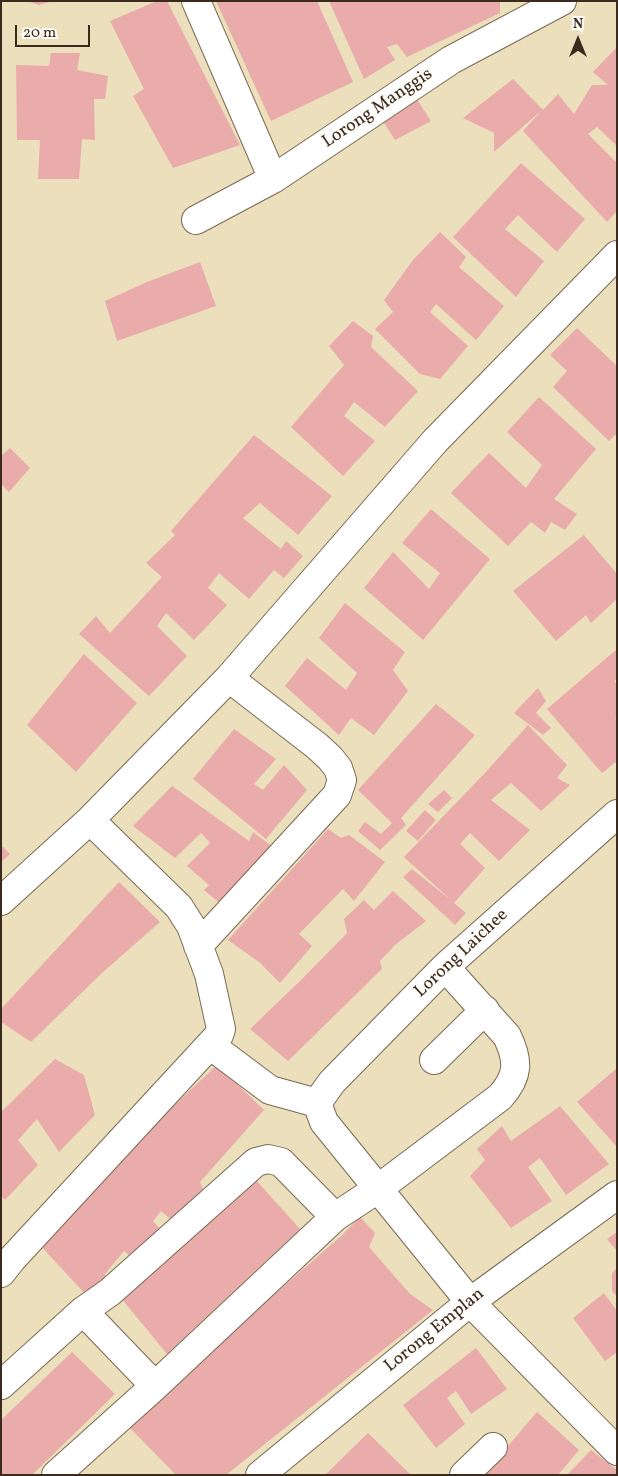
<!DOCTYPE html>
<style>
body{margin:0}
#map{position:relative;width:618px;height:1476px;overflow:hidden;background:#ecdfbc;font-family:Vollkorn,serif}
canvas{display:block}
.frame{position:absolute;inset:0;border:2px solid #3b2a1e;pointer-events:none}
.north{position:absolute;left:553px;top:15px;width:50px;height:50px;-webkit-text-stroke:4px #fdfcf7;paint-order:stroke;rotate:0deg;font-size:14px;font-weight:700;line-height:20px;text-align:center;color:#3b2a1e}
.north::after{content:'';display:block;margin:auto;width:18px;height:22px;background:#3b2a1e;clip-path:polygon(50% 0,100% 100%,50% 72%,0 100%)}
.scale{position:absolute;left:15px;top:25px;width:75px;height:22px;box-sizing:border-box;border:2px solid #3b2a1e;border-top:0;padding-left:6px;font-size:15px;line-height:18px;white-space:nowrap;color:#3b2a1e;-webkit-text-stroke:4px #fdfcf7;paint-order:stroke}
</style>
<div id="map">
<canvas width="618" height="1476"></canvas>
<div class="frame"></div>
<div class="north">N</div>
<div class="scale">20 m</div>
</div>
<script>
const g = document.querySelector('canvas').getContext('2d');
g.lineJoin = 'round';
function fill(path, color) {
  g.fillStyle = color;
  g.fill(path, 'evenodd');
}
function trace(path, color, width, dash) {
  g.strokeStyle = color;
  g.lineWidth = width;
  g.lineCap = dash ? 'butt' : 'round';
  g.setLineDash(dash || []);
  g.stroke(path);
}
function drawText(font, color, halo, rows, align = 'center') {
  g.font = font + ' Vollkorn,serif';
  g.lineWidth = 4;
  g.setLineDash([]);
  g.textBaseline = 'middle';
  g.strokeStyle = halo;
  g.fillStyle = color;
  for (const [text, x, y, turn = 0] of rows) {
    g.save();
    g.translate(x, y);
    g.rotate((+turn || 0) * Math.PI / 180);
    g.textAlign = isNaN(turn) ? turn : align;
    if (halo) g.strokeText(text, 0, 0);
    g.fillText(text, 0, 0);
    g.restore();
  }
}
const building = new Path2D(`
 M53,1L39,5L30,2V1Z
 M157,1H167L240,145L173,168L133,96L144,89L110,21Z
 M216,1H317L353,82L271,121Z
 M329,1H500V13L407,57L397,44L387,47L395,60L364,79Z
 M617,47V146L597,127L588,134L617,163V211L607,222L523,131L541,111L494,152V133L463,118L513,79L543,110L558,94L574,114L592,85H608L593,72Z
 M51,53H80L77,70L108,76L105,99H94L95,140L82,139L79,179H38L40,140H17L16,65L49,66Z
 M414,95L431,121L395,140L381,118Z
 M521,163L585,219L557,252L518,215L505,229L544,261L516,297L453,237Z
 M440,232L466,257L459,267L504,306L476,340L436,304L430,312L468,346L440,379L420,374L375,329L393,312L384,300L413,260Z
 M200,262L216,306L117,341L105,301L147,282Z
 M353,321L373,336L371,347L418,391L385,427L354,402L344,416L375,441L343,476L291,427L344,365L329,346Z
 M577,328L617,366V433L609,441L553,387L567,371L550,355Z
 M539,397L596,449L554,499L577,514L565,530L551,522L545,533L531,522L508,546L451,493L489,453L526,488L542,465L507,432Z
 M254,435L332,496L298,535L260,503L243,518L281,549L286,541L303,556L284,578L274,570L249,599L219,573L208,588L227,605L194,640L166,613L157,626L187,656L149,696L79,634L96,616L110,633L162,577L146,563L175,535L171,531Z
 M10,448L30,468L9,492L1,484V456Z
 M431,509L490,559L423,640L364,588L393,552L429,589L440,573L402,543Z
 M584,535L617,574V599L591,623L586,615L556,641L513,591Z
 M345,603L405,652L393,670L408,691L374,735L351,718L339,735L285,686L307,658L346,690L357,673L319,638Z
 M617,649V679L614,681L617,684V717L615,718L617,720V761L602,773L547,709Z
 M84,654L137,703L76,772L27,725Z
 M538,688L546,701L536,713L551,728L543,735L514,713Z
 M436,704L475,735L401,818L406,825L380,850L358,831L365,822L381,834L392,823L358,790Z
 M528,725L567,765L557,778L570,785L541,811L511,783L491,800L530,830L499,861L470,833L460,844L485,868L454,903L466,913L455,925L403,877L412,869L452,901L404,857L484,774Z
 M234,729L276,759L254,784L263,790L284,765L307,790L266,839L193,779Z
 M172,786L249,841L253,832L277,850L227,909L204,890L209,885L187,866L210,843L201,833L175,858L133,826Z
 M444,790L452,798L438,812L428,804Z
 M425,810L436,820L418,841L406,831Z
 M328,829L341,838L349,835L385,862L354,901L343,889L299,934L312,946L280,983L259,962L228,940Z
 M1,845L10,854L1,862Z
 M119,882L160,922L102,973L31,1042L1,1022V1009Z
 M393,891L426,921L395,945L380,961L382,969L288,1061L250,1029L300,981L347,933L344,919L364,900L374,910Z
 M55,1059L84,1075L95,1115L59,1152L37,1119L18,1140L38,1165L5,1200L1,1196V1112Z
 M217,1065L264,1110L200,1182L203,1189L173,1221L161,1211L153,1221L160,1229L131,1257L124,1251L105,1274V1280L88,1297L38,1243L43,1228Z
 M617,1068V1147L577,1102Z
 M560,1106L609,1164L566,1195L540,1158L528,1167L552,1201L511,1228L470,1176L485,1160L477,1149L502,1126L511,1141Z
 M255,1179L300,1229L167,1354L121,1298Z
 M360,1217L375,1233L369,1247L410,1294L433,1310L226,1475H176L126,1424L340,1237Z
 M617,1232V1251L607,1239Z
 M617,1268V1296L612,1291V1273Z
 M604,1293L617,1311V1352L605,1361L573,1318Z
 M476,1348L507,1389L471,1414L456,1391L447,1398L465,1424L436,1448L403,1405Z
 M72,1352L115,1394L32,1475H1V1420Z
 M537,1412L579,1450L558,1475H483Z
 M368,1433L411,1475H325Z
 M591,1450L617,1470V1475H567Z`);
const minor = new Path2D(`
 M196,1L273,179
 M196,220L273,179L451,60L562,1
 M1,901L90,820L229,678L435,441L617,255
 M198,946L337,795L342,780L338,768L330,758L317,746L229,678
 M210,1045L270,1090L317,1103
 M434,1060L485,1010
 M317,1103L324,1122L470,1302L617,1451
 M317,1103L332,1082L445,967L617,814
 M1,1273L12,1259L219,1035L221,1029L209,974L191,926L179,907L90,820
 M83,1311L155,1386
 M1,1385L83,1311L110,1292L256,1162L268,1159L281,1162L335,1217
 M56,1475L155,1386L335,1217L379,1188L500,1097C519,1076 519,1061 507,1036L445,967
 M260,1475L470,1302L617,1195
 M464,1475L493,1447`);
const streetNames = [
 ["Lorong Manggis",378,109,-34],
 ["Lorong Laichee",462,954,-43],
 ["Lorong Emplan",435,1331,-39]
];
fill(building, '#eaacaa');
trace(minor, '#796955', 30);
trace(minor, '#fff', 28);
drawText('18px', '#3b2a1e', '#fdfcf7', streetNames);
</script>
